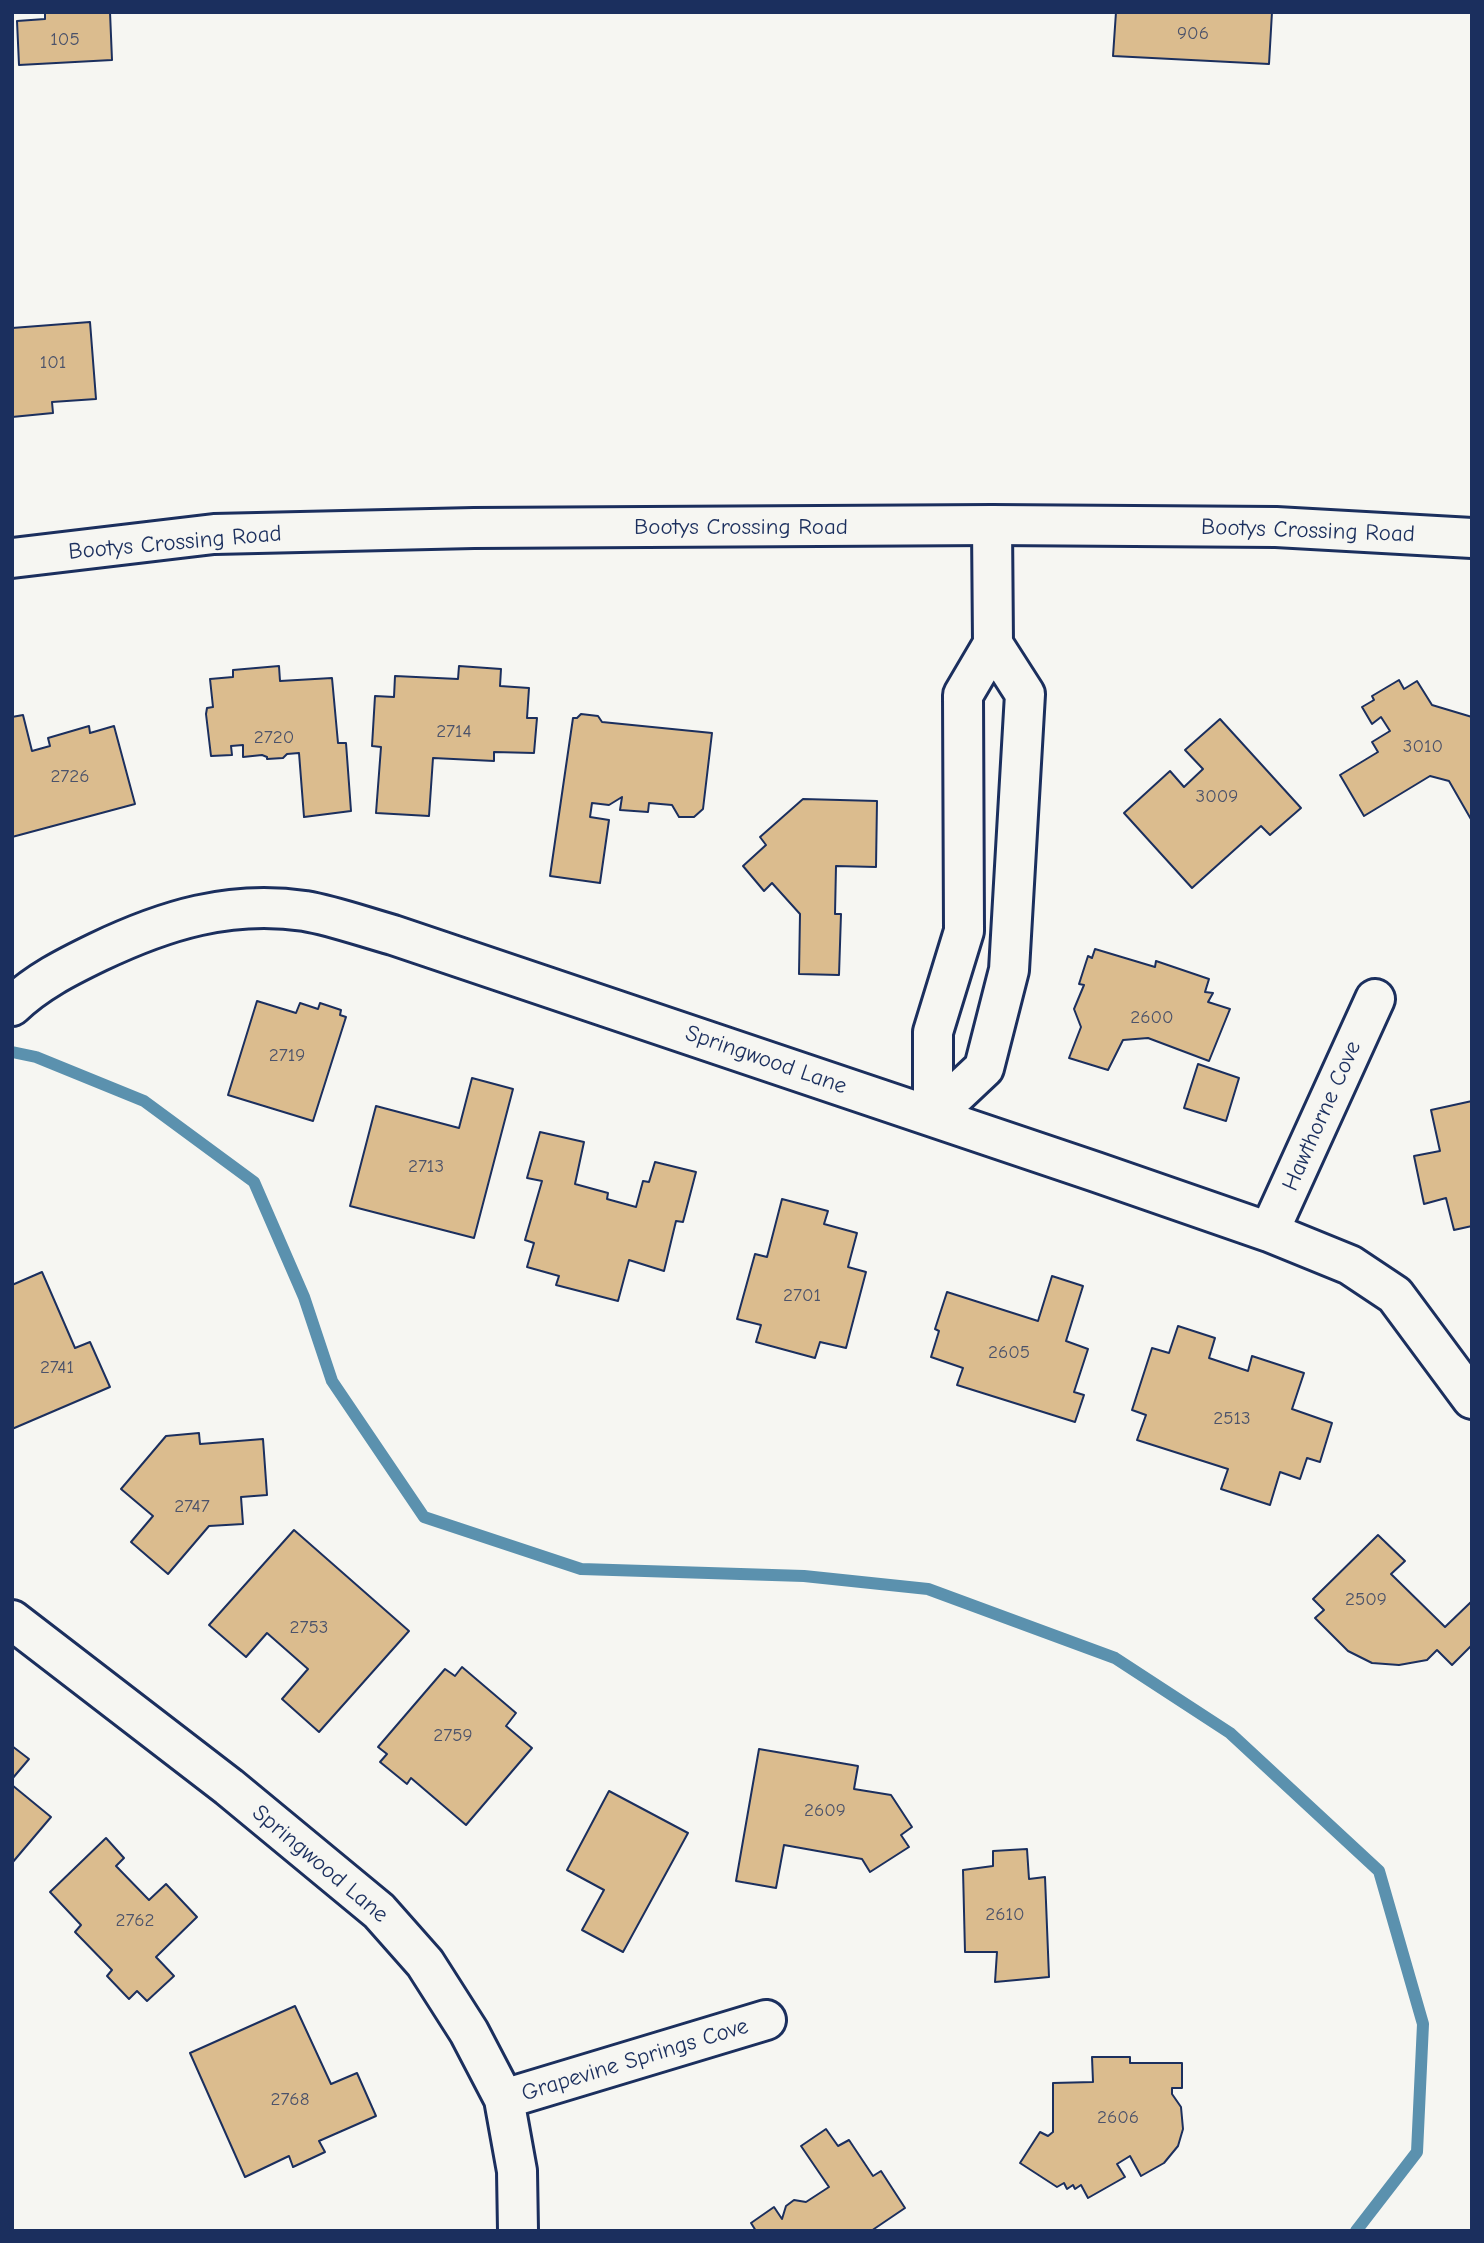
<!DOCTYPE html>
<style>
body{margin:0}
#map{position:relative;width:1484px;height:2243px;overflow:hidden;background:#f6f6f2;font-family:"Comic Neue",sans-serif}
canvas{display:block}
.frame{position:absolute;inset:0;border:14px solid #1b2f5e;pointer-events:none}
</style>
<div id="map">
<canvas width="1484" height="2243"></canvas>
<div class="frame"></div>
</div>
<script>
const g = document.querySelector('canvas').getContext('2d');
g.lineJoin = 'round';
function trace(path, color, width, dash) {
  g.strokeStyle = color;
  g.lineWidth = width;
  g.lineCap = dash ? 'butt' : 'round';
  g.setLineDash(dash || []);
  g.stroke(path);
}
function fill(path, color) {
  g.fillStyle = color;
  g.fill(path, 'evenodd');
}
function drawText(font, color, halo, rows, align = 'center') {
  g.font = font + ' "Comic Neue",sans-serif';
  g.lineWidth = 5;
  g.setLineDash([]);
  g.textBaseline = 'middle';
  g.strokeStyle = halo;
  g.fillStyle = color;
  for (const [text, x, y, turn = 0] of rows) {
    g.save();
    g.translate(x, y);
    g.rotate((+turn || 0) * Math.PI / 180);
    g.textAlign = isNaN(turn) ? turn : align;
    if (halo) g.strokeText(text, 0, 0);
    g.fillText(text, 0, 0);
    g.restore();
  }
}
const stream = new Path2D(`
 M12,1052L36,1057L144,1101L254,1182L304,1297L332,1381L424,1517L581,1569L804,1576L928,1589L1115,1658L1230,1733L1379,1871L1423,2024L1417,2152L1356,2231`);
const building = new Path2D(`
 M45,12H110L112,60L19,65L17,21L45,19Z
 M1116,12H1272L1269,64L1113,56Z
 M90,322L96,399L52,402L53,413L12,417V328Z
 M279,666L280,681L332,678L338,743H346L351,811L304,817L299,753L287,754L283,758L267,759V757L262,755L243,757V745L231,746L232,755L211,756L206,714L207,708L213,707L210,679L233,677V670Z
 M459,666L501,669L500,686L529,688L527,718H537L534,753L494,752V761L433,758L429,816L376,813L381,747L372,746L375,696L394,697L395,676L458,679Z
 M1399,680L1404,689L1417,681L1432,705L1472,717V821L1449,781L1430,776L1364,816L1340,775L1378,752L1372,742L1390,731L1381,717L1372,724L1362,707L1374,700L1372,696Z
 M581,714L598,716L602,722L712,733L703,809L694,817H679L672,805L649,803L648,812L620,810L622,797L609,805L592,803L590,817L609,820L600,883L550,876L573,718H577Z
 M23,715L32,751L50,746L48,738L89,726L90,733L114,726L135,804L12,837V717Z
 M1220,719L1301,808L1270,835L1261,826L1192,888L1124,813L1170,771L1184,787L1203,769L1185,750Z
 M803,799L877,801L876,867L836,866L835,914H841L839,975L799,974L800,914L772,883L764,891L743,866L766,845L760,837Z
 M1095,949L1155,967L1156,961L1209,979L1205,992L1213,993L1208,1002L1230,1009L1209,1061L1148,1038L1123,1040L1108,1070L1069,1058L1081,1027L1074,1009L1084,985L1079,984L1088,956L1092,958Z
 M257,1001L296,1013L300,1003L318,1009L320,1003L341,1010L340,1015L346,1017L313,1121L228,1095Z
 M1198,1064L1239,1078L1226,1121L1184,1108Z
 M472,1078L513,1089L474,1238L350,1206L376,1106L459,1128Z
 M1472,1101V1226L1454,1230L1446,1198L1424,1204L1414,1156L1440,1151L1431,1110Z
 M540,1132L584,1142L575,1184L608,1193L607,1199L636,1207L643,1181L649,1182L655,1162L696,1172L683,1222L676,1221L664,1271L629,1260L618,1301L556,1285L559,1276L527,1267L534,1243L525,1240L542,1181L527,1178Z
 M782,1199L828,1211L824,1224L857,1233L848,1267L866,1272L846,1348L820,1342L815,1358L756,1342L761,1325L737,1319L755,1254L767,1257Z
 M42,1272L75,1348L90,1342L110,1387L12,1429V1285Z
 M1052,1276L1083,1286L1066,1341L1088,1349L1074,1392L1084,1395L1075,1422L957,1385L963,1368L931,1357L939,1331L935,1329L947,1292L1038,1321Z
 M1178,1326L1215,1338L1209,1358L1248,1371L1252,1356L1304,1373L1292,1409L1332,1423L1320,1462L1307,1458L1300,1479L1280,1472L1270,1505L1221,1489L1228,1469L1137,1440L1146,1415L1132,1410L1152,1348L1169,1353Z
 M199,1433L200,1444L263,1439L267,1495L241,1497L243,1524L209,1526L168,1574L131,1542L153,1516L121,1489L166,1436Z
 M294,1530L409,1631L319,1732L282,1699L308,1669L267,1633L246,1657L209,1625Z
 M1378,1535L1405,1561L1391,1574L1445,1627L1472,1601V1645L1452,1665L1437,1650L1427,1660L1399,1665L1372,1663L1348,1651L1315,1618L1324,1610L1313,1599Z
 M462,1667L516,1713L506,1726L532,1748L466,1825L411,1778L407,1784L380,1762L387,1754L378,1747L445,1669L455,1676Z
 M12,1746L29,1759L12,1779Z
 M759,1749L858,1766L854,1789L891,1795L912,1827L901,1835L909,1847L870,1872L862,1859L784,1845L776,1888L736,1881Z
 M12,1785L51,1817L12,1863Z
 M609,1791L688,1833L623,1952L582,1930L604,1890L567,1870Z
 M106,1838L124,1858L116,1866L149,1900L166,1884L197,1917L156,1957L174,1976L147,2001L137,1991L129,1999L107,1976L112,1970L75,1932L81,1925L50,1892Z
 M1027,1849L1029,1879L1045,1877L1049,1977L995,1982L997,1952H965L963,1870L993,1866V1851Z
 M295,2006L331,2084L357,2073L376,2116L319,2141L325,2152L293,2167L289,2156L245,2177L190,2053Z
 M1092,2057H1130V2063H1182V2088H1172V2094L1181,2107L1183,2129L1178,2146L1164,2163L1141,2176L1130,2156L1117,2164L1125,2177L1088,2198L1081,2185L1075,2189L1073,2185L1067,2189L1064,2183L1057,2187L1020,2163L1040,2132L1048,2136L1053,2132V2083L1093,2082Z
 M826,2129L838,2146L849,2140L873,2176L881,2171L905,2208L871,2231H756L751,2223L774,2207L782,2219L786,2206L794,2200L806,2202L829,2187L801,2146Z`);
const street = new Path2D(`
 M992,525L993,644
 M12,1006C37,982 67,967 98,952C165,920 230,900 305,911C334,916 364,927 393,935L1096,1172L1269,1232L1350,1265L1395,1295L1472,1399
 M933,1116L984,1068L1009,970L1025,694L993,644
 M933,1116V1032L964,931L963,695L993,644
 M1269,1232L1375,999
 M12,1620L229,1787L379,1911L425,1963L469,2032L504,2099L517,2171L518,2231
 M504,2099L766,2020`);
const secondary = new Path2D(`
 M12,558L214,534L474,528L992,525L1276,527L1472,538`);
const numberNames = [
 ["906",1193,34],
 ["105",65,40],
 ["101",53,363],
 ["2714",454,732],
 ["2720",274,738],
 ["3010",1423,747],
 ["2726",70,777],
 ["3009",1217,797],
 ["2600",1152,1018],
 ["2719",287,1056],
 ["2713",426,1167],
 ["2701",802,1296],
 ["2605",1009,1353],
 ["2741",57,1368],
 ["2513",1232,1419],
 ["2747",192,1507],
 ["2509",1366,1600],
 ["2753",309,1628],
 ["2759",453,1736],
 ["2609",825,1811],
 ["2610",1005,1915],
 ["2762",135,1921],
 ["2768",290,2100],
 ["2606",1118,2118]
];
const streetNames = [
 ["Bootys Crossing Road",741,527],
 ["Bootys Crossing Road",1308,531,2],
 ["Bootys Crossing Road",175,543,-5],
 ["Springwood Lane",766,1060,19],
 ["Hawthorne Cove",1322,1116,-66],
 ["Springwood Lane",320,1864,40],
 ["Grapevine Springs Cove",635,2060,-17]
];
trace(stream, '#5b91ae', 12);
fill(building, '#dbbc8e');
trace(building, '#1b2f5e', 2);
trace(street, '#1b2f5e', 44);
trace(secondary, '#1b2f5e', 44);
trace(street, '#f6f6f2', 38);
trace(secondary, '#f6f6f2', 38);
drawText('19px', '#4b526a', null, numberNames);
drawText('23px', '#1b2f5e', '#f6f6f2', streetNames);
</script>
